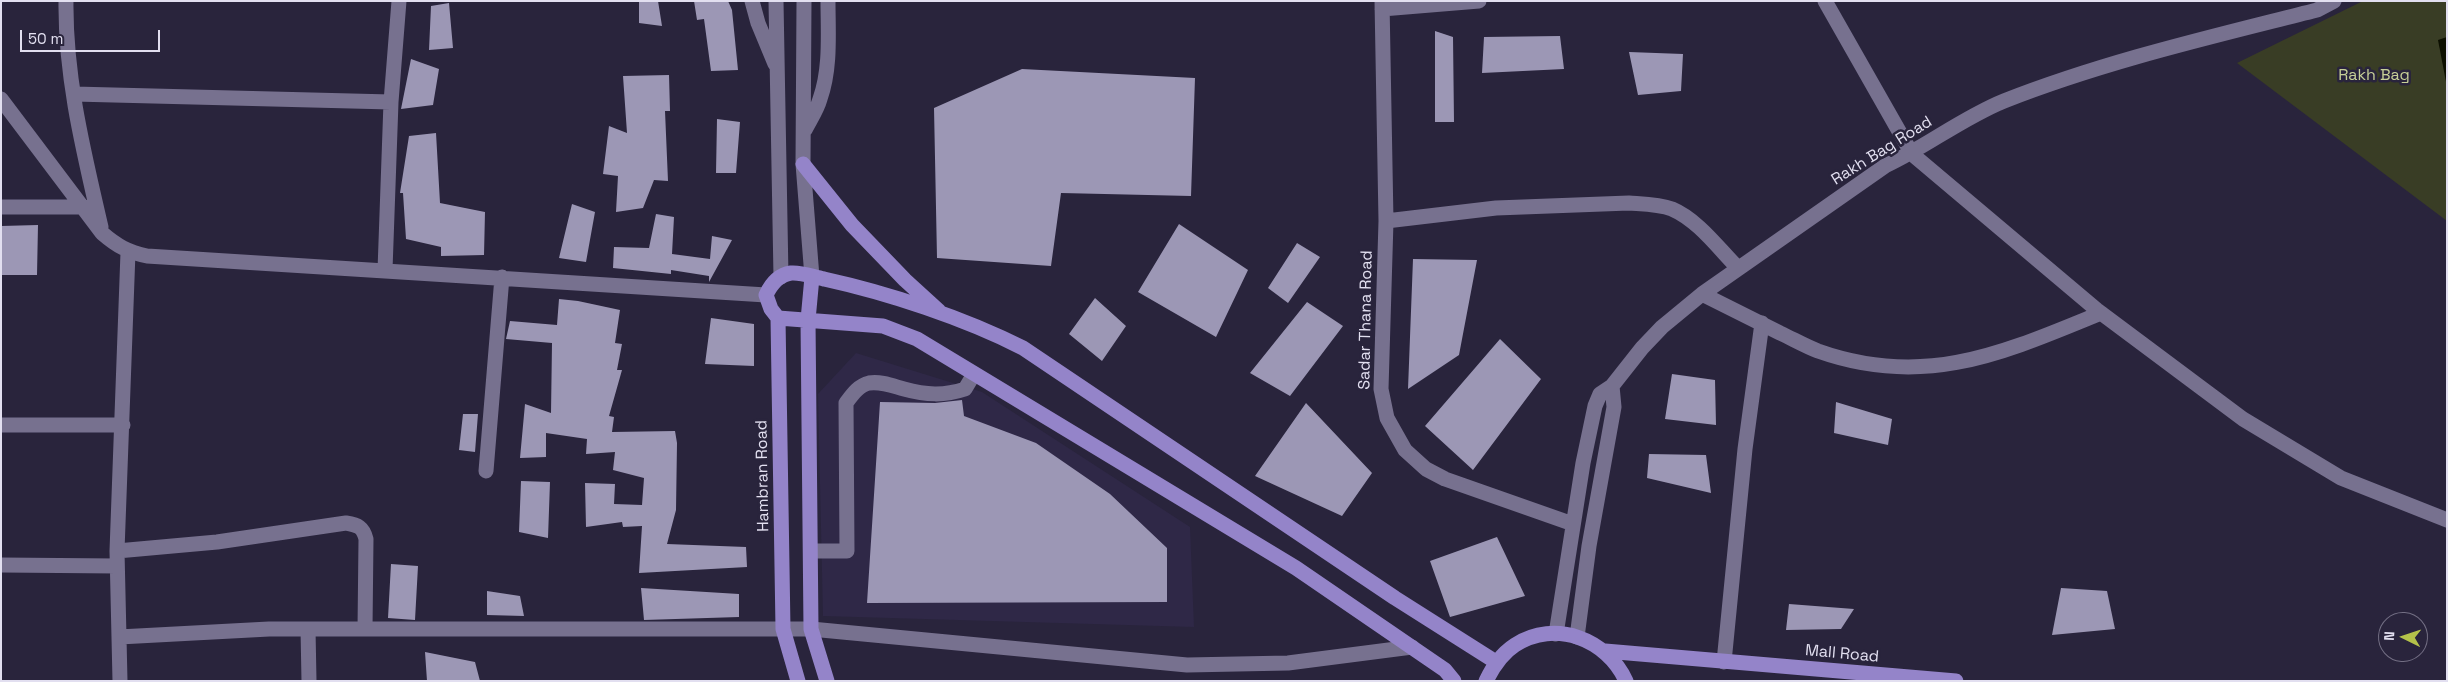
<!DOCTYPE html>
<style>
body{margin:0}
#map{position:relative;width:2448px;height:682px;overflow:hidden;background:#29243c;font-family:"Space Grotesk",sans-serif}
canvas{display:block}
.frame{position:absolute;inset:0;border:2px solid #e2dff0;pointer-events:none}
.north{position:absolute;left:2378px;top:612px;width:50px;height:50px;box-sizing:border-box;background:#29243c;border:1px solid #736f84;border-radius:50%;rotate:274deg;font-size:14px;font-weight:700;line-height:20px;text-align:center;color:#e2dff0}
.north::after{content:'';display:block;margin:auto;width:18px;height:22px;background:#b4c24a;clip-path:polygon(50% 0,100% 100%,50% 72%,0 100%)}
.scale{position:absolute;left:20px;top:30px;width:140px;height:22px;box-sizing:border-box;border:2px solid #e2dff0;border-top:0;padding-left:6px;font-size:15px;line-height:18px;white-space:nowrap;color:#e2dff0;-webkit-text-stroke:4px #29243c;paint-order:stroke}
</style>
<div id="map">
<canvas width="2448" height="682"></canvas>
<div class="frame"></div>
<div class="north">N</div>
<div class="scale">50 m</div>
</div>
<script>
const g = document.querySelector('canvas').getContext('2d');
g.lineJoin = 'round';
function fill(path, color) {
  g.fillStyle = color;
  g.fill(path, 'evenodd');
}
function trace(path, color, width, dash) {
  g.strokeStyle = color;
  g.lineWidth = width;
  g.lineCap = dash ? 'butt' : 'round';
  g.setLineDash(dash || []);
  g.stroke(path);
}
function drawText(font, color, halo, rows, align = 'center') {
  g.font = font + ' "Space Grotesk",sans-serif';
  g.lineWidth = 5;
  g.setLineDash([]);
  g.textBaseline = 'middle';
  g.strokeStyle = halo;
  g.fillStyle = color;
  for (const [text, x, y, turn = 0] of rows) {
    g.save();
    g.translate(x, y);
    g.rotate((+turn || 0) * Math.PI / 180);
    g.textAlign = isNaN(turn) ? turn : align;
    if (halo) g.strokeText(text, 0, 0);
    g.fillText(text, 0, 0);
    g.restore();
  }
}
const built = new Path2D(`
 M856,353L982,392L1190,527L1194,627L823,616L818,394Z`);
const green = new Path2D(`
 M2363,1H2447V221L2237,63Z`);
const water = new Path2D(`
 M2447,37V87L2438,40Z`);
const building = new Path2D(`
 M639,1H658L662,26L639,23Z
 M694,1H728L732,10L738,70L711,71L704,19L697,20Z
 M449,3L453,48L429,50L431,6Z
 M1435,31L1453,37L1454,122H1435Z
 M1560,36L1564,69L1482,73L1484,37Z
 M1629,52L1683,54L1681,91L1638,95Z
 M411,59L439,69L433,105L401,109Z
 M1022,69L1195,78L1191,196L1061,193L1051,266L937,258L934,108Z
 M669,75L670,111H665L668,181L654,180L643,208L616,212L618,176L603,174L609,126L627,133L623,76Z
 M717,119L740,122L736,173H716Z
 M436,133L440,203L485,212L484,255L441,256V247L406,239L403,193H400L409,136Z
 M572,204L595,212L586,262L559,258Z
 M656,214L674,217L672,254L710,259L712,236L732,240L709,282V276L671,270V274L613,268L614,247L649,248Z
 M1179,224L1248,270L1216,337L1138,292Z
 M38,225L37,275H1V226Z
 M1297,243L1320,257L1288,303L1268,288Z
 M1413,259L1477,260L1459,355L1408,389Z
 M1095,298L1126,326L1102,361L1069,334Z
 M559,299L578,301L620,310L615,343L622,344L617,370H622L609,416L614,417L612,432L675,431L677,443L676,510L667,544L746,547L747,567L639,573L642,526L623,527L622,522L586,527L585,483L615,484L614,504L642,505L644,478L613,470L615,452L586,454L587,439L546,433V457L520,458L525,404L551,413L552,343L506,339L510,321L557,325Z
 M1307,302L1343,326L1290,396L1250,373Z
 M711,318L754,324V366L705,364Z
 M1500,339L1541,379L1473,470L1425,426Z
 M1672,374L1715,380L1716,425L1665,419Z
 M962,400L964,416L1036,443L1110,494L1167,548V602L867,603L880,402L935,403Z
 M1836,402L1892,419L1888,445L1834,433Z
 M1306,403L1372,473L1342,516L1255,476Z
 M463,414H478L475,452L459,450Z
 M1649,454L1706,455L1711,493L1647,478Z
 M521,481L550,482L548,538L519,532Z
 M1497,537L1525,596L1450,617L1430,561Z
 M391,564L418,566L415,620L388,618Z
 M641,588L739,594V617L644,620Z
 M2061,588L2107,591L2115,629L2052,635Z
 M487,591L520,596L524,616L487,615Z
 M1789,604L1854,609L1841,629L1786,630Z
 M425,652L475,662L480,681H427Z`);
const minor = new Path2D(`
 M66,1C65,78 84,153 101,227
 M752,1L758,23L775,64
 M776,1L781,277
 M804,1L803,164L812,277
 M1382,1L1386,221L1381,389L1387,418L1405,450L1426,469L1445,479L1573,524
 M1825,1L1912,154L2097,310L2243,419L2341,478L2447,520
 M1382,9L1479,1
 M74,94L391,102
 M1,99L102,233C117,246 128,252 147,256L766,295
 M805,130C810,120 817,110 820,99C831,68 828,33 828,1
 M1,207H84
 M1386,221L1496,208L1629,203C1643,204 1659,204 1672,209C1698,220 1719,249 1738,268
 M385,270L391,102L399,1
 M1702,294C1728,307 1754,320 1780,333C1793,339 1805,346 1818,351C1925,389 2003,353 2101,313
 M1,425H123
 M486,471L502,277
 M117,551L217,542L346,523C358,525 363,527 366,539L365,629
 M811,551H847L846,403C852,395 859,385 869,383C881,381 893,386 904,389C926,395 944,396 965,389L974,374
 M1,565L117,566
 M308,629L309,681
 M1556,634L1583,463L1595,406L1600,394L1612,386L1642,348L1662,327L1702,294L1885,166C1926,147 1962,118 2004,101C2106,61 2211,37 2317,10L2334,1
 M119,637L269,629H811L1187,665L1288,663L1412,647
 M1577,637L1589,546L1614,407L1612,386
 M1724,662L1745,449L1762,323
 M120,681L117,551L128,252`);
const major = new Path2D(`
 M803,164L852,225L905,280L939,311
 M812,277L808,320L811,629L827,681
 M778,318L883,326L917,339L1296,568L1445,670L1454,681
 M1605,651L1956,681
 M798,681L783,629L778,318L771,309L766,295C771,284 778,275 791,273C802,272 813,277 824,279C888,293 964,318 1023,348L1395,598L1496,662
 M1486,681C1493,667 1501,654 1515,645C1555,619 1607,639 1626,681`);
const parkNames = [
 ["Rakh Bag",2374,76]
];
const streetNames = [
 ["Rakh Bag Road",1882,151,-32],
 ["Sadar Thana Road",1366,320,-89],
 ["Hambran Road",763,476,-91],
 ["Mall Road",1842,654,5]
];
fill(built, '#2f2847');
fill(green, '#393d25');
fill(water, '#0c0f00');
fill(building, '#9c97b5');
trace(minor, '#77718f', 15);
trace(major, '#9484c9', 15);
drawText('16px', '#c7d097', '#29243c', parkNames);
drawText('16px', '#e2dff0', '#29243c', streetNames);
</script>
